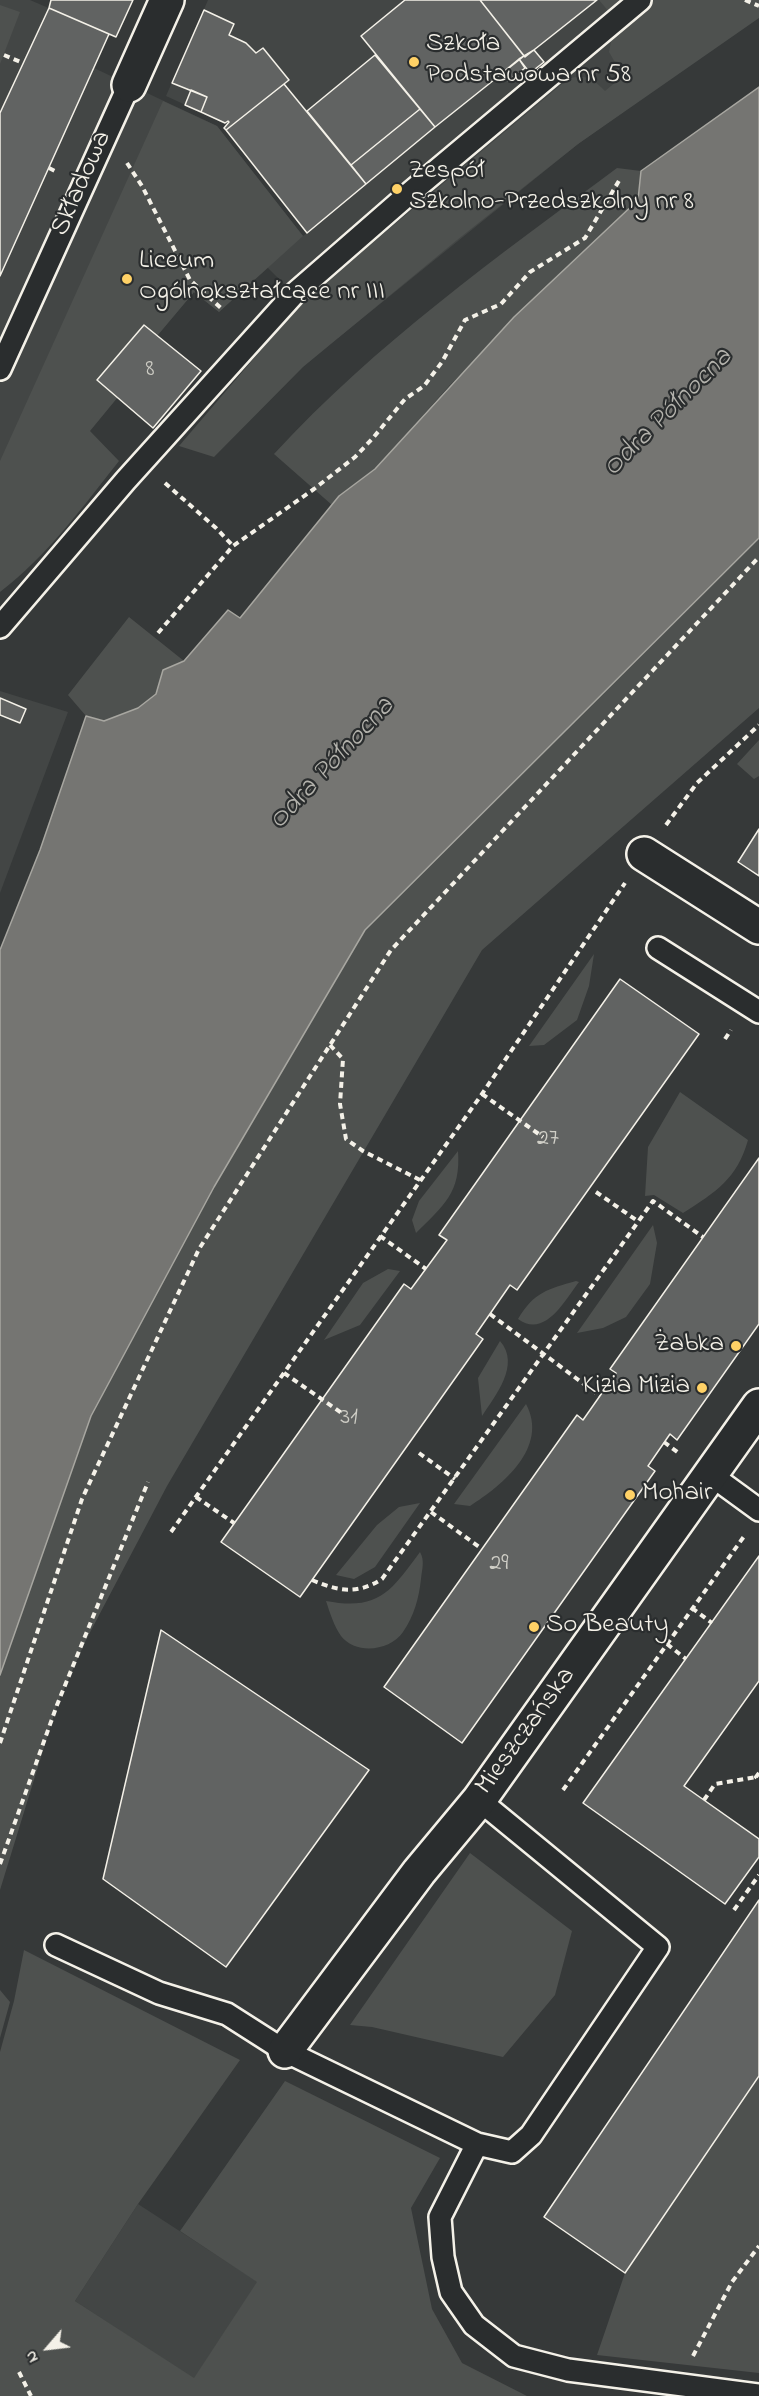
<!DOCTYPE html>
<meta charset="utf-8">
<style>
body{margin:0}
#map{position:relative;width:759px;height:2396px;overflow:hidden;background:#363939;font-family:"Indie Flower",sans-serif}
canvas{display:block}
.north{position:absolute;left:18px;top:2318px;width:60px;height:60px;-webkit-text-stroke:4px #2a2d2e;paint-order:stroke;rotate:242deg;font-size:16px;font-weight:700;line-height:24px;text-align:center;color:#f4f1e8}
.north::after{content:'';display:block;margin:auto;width:21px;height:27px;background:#f4f1e8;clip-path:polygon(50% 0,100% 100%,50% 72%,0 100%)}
</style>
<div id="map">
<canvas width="759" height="2396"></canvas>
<div class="north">N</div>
</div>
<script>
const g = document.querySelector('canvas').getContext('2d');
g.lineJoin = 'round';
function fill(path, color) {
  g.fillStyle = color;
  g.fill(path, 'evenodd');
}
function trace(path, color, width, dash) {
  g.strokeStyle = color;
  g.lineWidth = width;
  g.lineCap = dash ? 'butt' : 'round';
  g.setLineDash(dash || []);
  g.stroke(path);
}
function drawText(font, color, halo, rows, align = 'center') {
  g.font = font + ' "Indie Flower",sans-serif';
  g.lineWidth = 4.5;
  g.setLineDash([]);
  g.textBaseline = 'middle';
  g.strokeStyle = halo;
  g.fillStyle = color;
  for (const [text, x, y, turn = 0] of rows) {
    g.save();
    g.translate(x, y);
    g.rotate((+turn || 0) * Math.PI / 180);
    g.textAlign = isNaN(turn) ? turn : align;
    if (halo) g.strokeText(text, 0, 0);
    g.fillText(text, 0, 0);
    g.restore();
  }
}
const built = new Path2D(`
 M0,0H30L109,34L94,68L217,126L303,236L307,233L224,128L229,122L225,123L166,96L208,0H759L715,47L578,144L338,338L267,267L219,312L194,292L157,336L143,325L97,380L0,534Z
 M0,691L68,712L0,893Z
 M138,2204L258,2282L194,2379L75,2301Z`);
const green = new Path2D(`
 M599,0H759V18L578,144L457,240L303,367L214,457L179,446L302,302L568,79C584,73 594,79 605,91L623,76L609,52L613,32L620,25Z
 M0,5L20,12L0,64Z
 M163,101L217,126L303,236L219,312L194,292L157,336L143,325L98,380L118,397L90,431L119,461C82,508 48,555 0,592V461Z
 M617,168L641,171L638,200L450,385L375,469L339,496L332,505L274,454C375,344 497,257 617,168Z
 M759,538V708L482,950L167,1486L86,1640L57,1705L0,1890V1675L91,1416L214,1187L365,930Z
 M129,617L184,661L163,670L156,694L138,708L104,721L86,716L68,695Z
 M759,740V776L754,779L737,764Z
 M594,954L589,986L577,1020L544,1045L529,1046Z
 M680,1092L748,1140C737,1179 716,1192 683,1213L654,1195L645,1196L648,1147Z
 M458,1151C461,1193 444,1205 416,1233L412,1220L419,1201Z
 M653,1225L657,1243L650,1284L626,1317L603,1328L577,1333Z
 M388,1269L400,1271L360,1325L324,1340L363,1283Z
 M576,1281L579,1282C565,1300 545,1339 518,1319C534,1292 548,1289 576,1281Z
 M500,1341C521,1365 495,1396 482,1416L478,1378Z
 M526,1404C549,1447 503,1485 470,1506L454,1504Z
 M420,1503L375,1567L354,1579L336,1575L377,1525L399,1507Z
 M420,1552C425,1561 422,1569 421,1579C419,1598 414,1616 403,1632C390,1651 356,1655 341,1636C334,1626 330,1613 326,1601C379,1611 391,1591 420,1552Z
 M470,1853L572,1931L555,1995L503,2057L372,2027L350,2025Z
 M24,1950L240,2060L138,2204L75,2301L194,2378L257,2282L180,2231L285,2081L440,2158L411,2208L432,2309L462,2363L527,2396H0V2052L14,2001Z
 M0,1990L10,2002L0,2038Z
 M759,2076V2373L597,2355L625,2273Z`);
const water = new Path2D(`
 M759,87V538L365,930L214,1187L91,1416L0,1675V950L40,850L86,716L104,721L138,708L156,694L163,670L184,661L228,610L240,618L339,496L375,469L514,317L638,200L641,171Z`);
const building = new Path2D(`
 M51,0H133L116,37L49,8Z
 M405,0H480L524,56L435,127L361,36Z
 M480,0H597L525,57Z
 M49,8L109,34L0,276V113Z
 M204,10L234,24L229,35L246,43L256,53L263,48L289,80L226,130L224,128L229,122L228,121L225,123L201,112L207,97L172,83Z
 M534,50L544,62L530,73L519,59Z
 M375,55L420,109L351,165L307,111Z
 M519,59L525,68L508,81L502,73Z
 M284,84L366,184L307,233L226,130Z
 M191,90L207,97L201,112L185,105Z
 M420,109L435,127L366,184L351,165Z
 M144,325L201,371L153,428L97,380Z
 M0,698L26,709L20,723L0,715Z
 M759,829V876L738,862Z
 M620,979L699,1034L517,1290L510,1285L476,1334L483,1339L300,1597L221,1542L404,1284L411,1289L447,1240L439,1235Z
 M759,1158V1324L677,1440L670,1434L648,1466L655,1471L462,1743L384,1687L577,1415L583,1420L616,1373L610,1369Z
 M759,1556V1681L684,1786L759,1839V1857L725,1904L583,1803Z
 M161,1630L369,1770L226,1967L103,1879Z
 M759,1900V2076L625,2273L544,2217Z`);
const path = new Path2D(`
 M745,0L759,6
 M4,55L23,63
 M127,163L142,186L190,280L222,309
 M49,168L57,172
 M165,483L216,528L233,546
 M158,633L233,546L314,489L355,457L373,438L405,399L424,386L442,362L465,320L501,304L530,272L585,238L620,179
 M666,825L697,783L759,725
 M725,1039L731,1030
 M330,1045L343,1059L340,1104L346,1139L363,1151L420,1180
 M482,1094L543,1137
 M596,1192L639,1222
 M380,1236L426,1269
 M490,1314L600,1396
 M284,1373L343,1414
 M664,1442L680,1454
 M419,1453L455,1479
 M196,1497L234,1523
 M431,1512L482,1549
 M171,1532L482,1094L625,883
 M312,1580C338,1591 357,1595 382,1579L653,1201L703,1237
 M692,1608L712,1623
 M667,1644L686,1659
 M0,1743L82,1499L199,1249L391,950L759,557
 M759,1773L756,1777L759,1779
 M563,1790L745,1535
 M704,1800L715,1784L756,1777
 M0,1864L57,1705L148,1482
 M734,1910L759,1875
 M693,2356L732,2282L759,2246
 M19,2372L31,2396`);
const service = new Path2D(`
 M0,369L129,85
 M0,627L126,480L294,294L411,192L640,0
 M658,948L759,1012
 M711,1475L759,1510
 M56,1945L159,1993L227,2014L285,2051L477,2144L512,2152L531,2135L658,1947L479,1800
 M477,2144L440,2217L443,2257L451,2292L474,2325L514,2356L568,2370L759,2395`);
const minor = new Path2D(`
 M129,85L167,0
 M644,854L759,927
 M285,2051L419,1872L479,1800L759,1406`);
const markers = [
 [414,62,6,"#ffd166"],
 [397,189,6,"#ffd166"],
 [127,279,6,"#ffd166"],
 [736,1346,6,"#ffd166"],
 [702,1388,6,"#ffd166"],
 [630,1495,6,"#ffd166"],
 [534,1627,6,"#ffd166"]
];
const numberNames = [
 ["8",150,371],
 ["27",548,1140],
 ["31",349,1419],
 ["29",499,1565]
];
const poiNames = [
 ["Szkoła",426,46],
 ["Podstawowa nr 58",426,77],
 ["Zespół",409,173],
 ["Szkolno-Przedszkolny nr 8",409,204],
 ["Liceum",139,263],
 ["Ogólnokształcące nr III",139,294],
 ["Żabka",724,1346,"right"],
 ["Kizia Mizia",690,1388,"right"],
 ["Mohair",642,1495],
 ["So Beauty",546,1627]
];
const streetNames = [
 ["Składowa",83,184,-66],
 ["Mieszczańska",527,1732,-54]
];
const waterNames = [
 ["Odra Północna",669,414,-45],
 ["Odra Północna",333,765,-47]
];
fill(built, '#434645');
fill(green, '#4e514f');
fill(water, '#757572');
trace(water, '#a8a7a1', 1.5);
fill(building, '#616362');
trace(building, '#f4f1e8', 1.5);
trace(service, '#f4f1e8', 26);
trace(minor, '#f4f1e8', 38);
trace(path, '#f4f1e8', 4, [6, 4.5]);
trace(service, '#2a2d2e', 21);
trace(minor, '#2a2d2e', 33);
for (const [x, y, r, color] of markers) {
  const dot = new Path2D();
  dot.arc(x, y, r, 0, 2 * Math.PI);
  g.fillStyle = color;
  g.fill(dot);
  trace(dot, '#2a2d2e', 2);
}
drawText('24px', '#cfcec6', null, numberNames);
drawText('27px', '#f4f1e8', '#2a2d2e', poiNames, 'left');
drawText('27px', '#f4f1e8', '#2a2d2e', streetNames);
drawText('italic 28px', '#b4b3ad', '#2a2d2e', waterNames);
</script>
